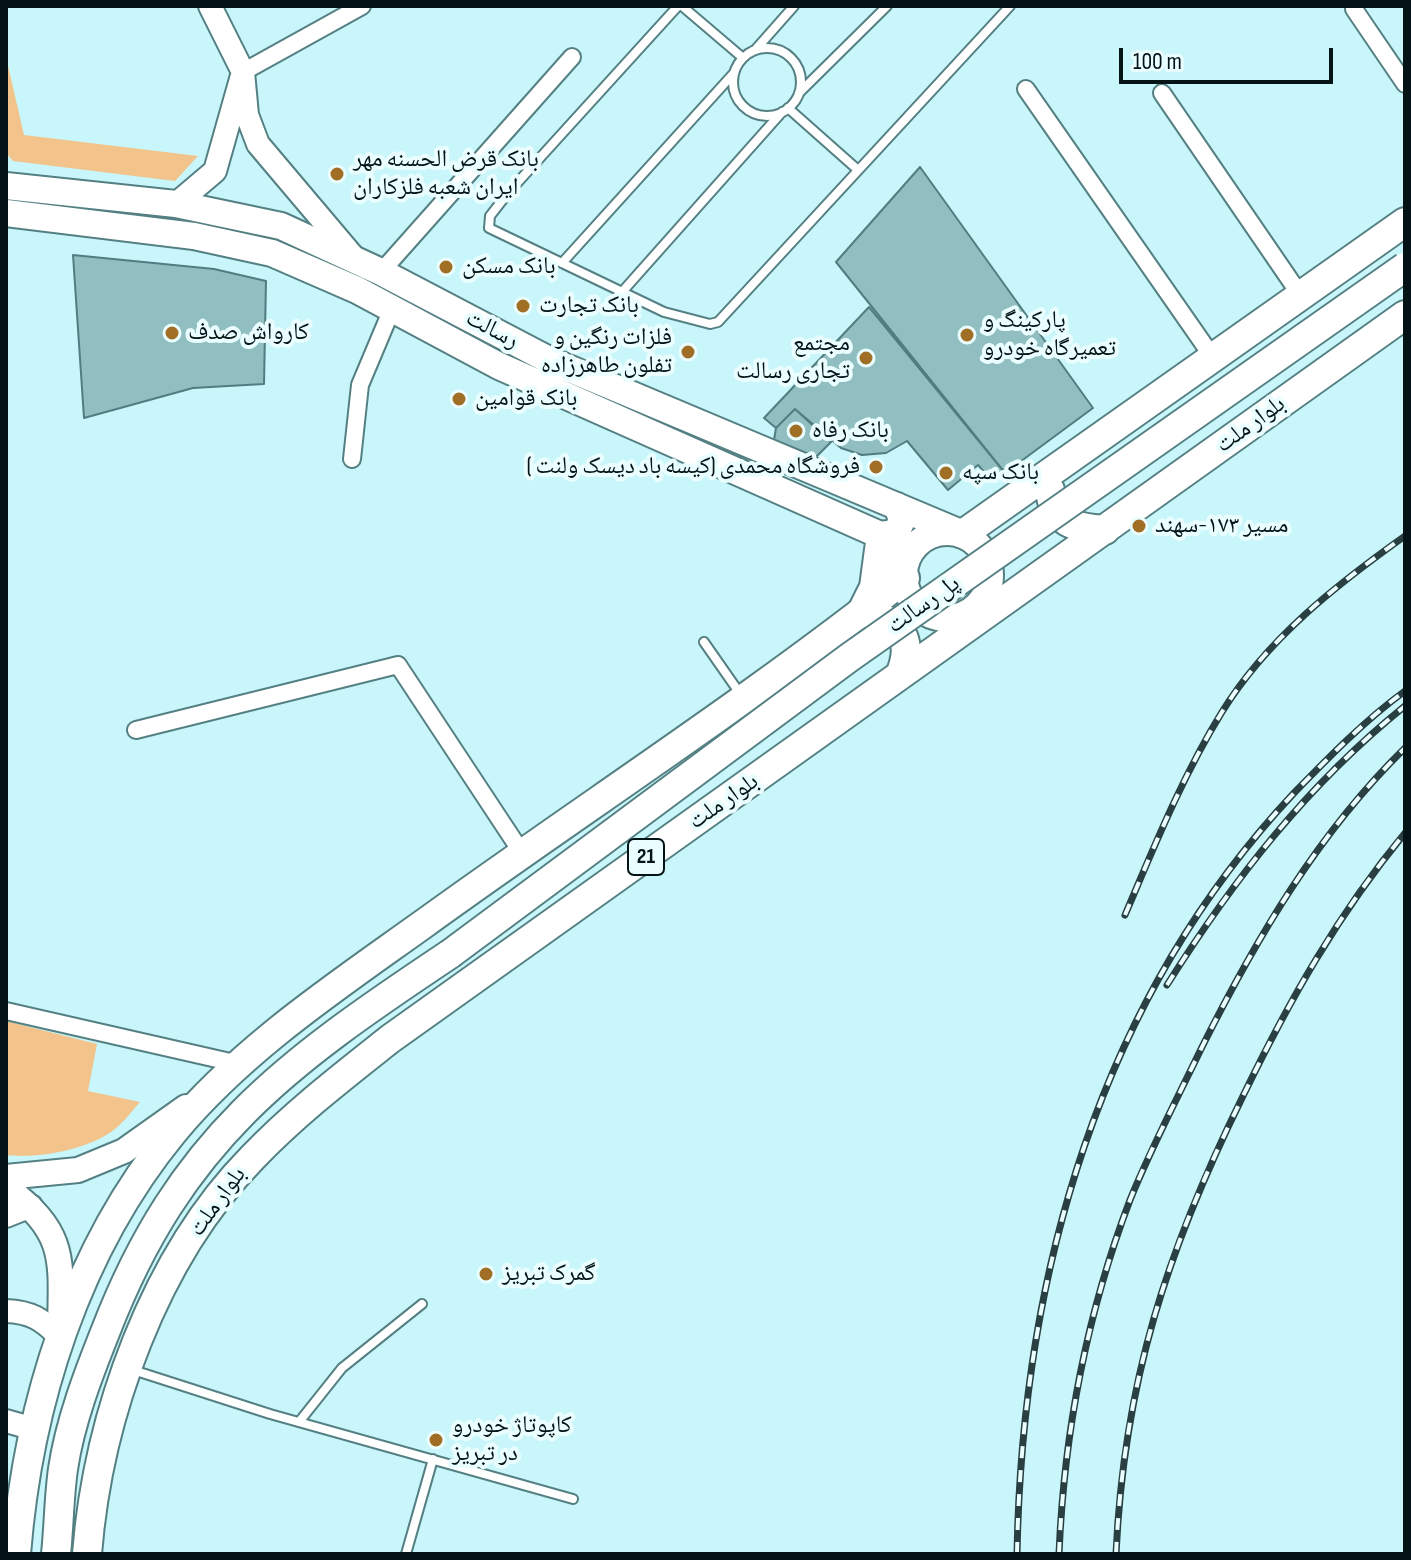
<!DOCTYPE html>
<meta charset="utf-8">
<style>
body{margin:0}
#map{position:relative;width:1411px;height:1560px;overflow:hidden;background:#c8f6fa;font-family:"Sofia Sans Condensed",sans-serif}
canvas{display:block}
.frame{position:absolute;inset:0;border:8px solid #041416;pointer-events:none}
.scale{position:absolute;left:1119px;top:48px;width:214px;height:36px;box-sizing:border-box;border:4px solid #041416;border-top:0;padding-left:10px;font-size:24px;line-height:28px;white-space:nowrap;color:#041416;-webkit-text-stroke:6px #ebfeff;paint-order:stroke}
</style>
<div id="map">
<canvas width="1411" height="1560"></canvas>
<div class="frame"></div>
<div class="scale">100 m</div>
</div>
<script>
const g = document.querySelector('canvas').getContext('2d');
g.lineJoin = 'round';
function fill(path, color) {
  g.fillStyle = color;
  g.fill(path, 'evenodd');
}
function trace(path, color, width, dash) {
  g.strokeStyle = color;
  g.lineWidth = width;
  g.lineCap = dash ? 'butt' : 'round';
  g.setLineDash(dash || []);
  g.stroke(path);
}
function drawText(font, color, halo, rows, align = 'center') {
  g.font = font + ' "Sofia Sans Condensed","Noto Naskh Arabic",sans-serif';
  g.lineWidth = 8;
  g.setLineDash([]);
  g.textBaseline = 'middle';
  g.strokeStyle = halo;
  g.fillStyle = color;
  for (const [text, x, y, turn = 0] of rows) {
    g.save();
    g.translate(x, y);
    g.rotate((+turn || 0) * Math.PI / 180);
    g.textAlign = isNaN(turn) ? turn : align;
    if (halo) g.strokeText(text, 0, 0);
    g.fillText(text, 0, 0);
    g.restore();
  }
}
const green = new Path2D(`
 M6,57L24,135L198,156L175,181L13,161L6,153Z
 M6,1021L97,1044L88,1091L140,1102C132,1111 124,1122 115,1129C89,1150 37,1159 6,1155Z`);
const building = new Path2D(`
 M920,167L1093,408L1005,473L836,262Z
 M73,255L214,269L266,281L264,384L193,388L84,418Z
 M869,307L1005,473L993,482L978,465L948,490L907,441L886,453L862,455L841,448L795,409L776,428L764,418Z
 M795,409L831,442L816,457L774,440L776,428Z`);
const service = new Path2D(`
 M678,6L508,193L490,216L489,228L664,312L710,324L718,322L1010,6
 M682,6L743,58
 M733 82a34 34 0 1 1 68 0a34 34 0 1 1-68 0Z
 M756,49L794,6
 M799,93L887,6
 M788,108L858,170
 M562,263L734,73
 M622,292L782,112
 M704,642L741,695
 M133,1370L270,1414L573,1499
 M299,1422L342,1368L422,1304
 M406,1554L433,1459`);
const minor = new Path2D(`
 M1354,9L1405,84
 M243,72L362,6
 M1026,89L1214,359
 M1162,93L1301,296
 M381,272L572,57
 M352,459L360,385L392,309
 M136,730L398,665L522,853
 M6,1011L239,1064`);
const tertiary = new Path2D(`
 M210,6L243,72
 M176,204L215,171L243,72L247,115L258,144L356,260
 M6,1216L31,1206
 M6,1311C31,1312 42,1319 60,1337
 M6,1421L34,1429`);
const secondary = new Path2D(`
 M6,1177L78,1170L124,1151L186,1107
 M6,1187C68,1234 61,1259 60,1331`);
const primary = new Path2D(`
 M6,186L176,204L281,226L381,272L549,360L963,534
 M6,213L194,236L272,253L357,290L499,366L880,535L905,578
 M904 575a43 43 0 1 1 86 0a43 43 0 1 1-86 0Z
 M859,615L873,587L880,535L896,533L902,520L897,506`);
const trunk = new Path2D(`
 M1050,490C1053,523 1075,528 1105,530
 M963,534L1405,222
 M873,616C906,623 912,646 900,675
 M16,1554C28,1404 76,1250 173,1132C242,1049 334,988 422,925C582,809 750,701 905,578
 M56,1554C59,1526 59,1497 63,1469C70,1422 88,1375 106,1330C180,1139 285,1064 450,954
 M87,1554C98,1416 154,1258 252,1158C294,1114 342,1077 390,1039L1405,315`);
const rail = new Path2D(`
 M1125,915C1154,847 1183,775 1222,712C1267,639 1336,585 1405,536
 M1167,985C1233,880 1308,784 1405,706
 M1017,1554C1022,1274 1099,1001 1294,793C1329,757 1364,721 1405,691
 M1059,1554C1064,1433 1087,1313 1130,1200C1151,1148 1178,1097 1202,1047C1256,939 1318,833 1405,748
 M1116,1554C1124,1380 1167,1251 1243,1096C1289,1001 1338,914 1405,833`);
const trunkBridge = new Path2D(`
 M450,954L850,657L1405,267`);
const markers = [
 [337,174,8,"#a06e24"],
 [446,267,8,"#a06e24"],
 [523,306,8,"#a06e24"],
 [172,333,8,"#a06e24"],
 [967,335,8,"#a06e24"],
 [688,352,8,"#a06e24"],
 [866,358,8,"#a06e24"],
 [459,399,8,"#a06e24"],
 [796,431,8,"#a06e24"],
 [876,467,8,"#a06e24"],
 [946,473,8,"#a06e24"],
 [1139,526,8,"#a06e24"],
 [486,1274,8,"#a06e24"],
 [436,1440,8,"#a06e24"]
];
const shields = [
 [646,857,36]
];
const shieldNames = [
 ["21",646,857]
];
const poiNames = [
 ["بانک قرض الحسنه مهر",353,160],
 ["ایران شعبه فلزکاران",353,188],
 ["بانک مسکن",462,267],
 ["بانک تجارت",539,306],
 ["پارکینگ و",983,321],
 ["تعمیرگاه خودرو",983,349],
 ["کارواش صدف",188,333],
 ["فلزات رنگین و",672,338,"right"],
 ["تفلون طاهرزاده",672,366,"right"],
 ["مجتمع",850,344,"right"],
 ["تجاری رسالت",850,372,"right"],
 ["بانک قوامین",475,399],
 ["بانک رفاه",812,431],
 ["فروشگاه محمدی (کیسه باد دیسک ولنت )",860,467,"right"],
 ["بانک سپه",962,473],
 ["مسیر ۱۷۳-سهند",1155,526],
 ["گمرک تبریز",502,1274],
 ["کاپوتاژ خودرو",452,1426],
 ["در تبریز",452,1454]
];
const streetNames = [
 ["رسالت",492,330,28],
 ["بلوار ملت",1251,425,-36],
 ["پل رسالت",924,605,-35],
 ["بلوار ملت",724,802,-35],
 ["بلوار ملت",218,1202,-54]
];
fill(green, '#f2c48c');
fill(building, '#91bec1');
trace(building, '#517c80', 2);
trace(service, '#558083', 12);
trace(minor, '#558083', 20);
trace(tertiary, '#558083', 26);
trace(secondary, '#558083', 28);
trace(primary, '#558083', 30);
trace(trunk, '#558083', 32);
trace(service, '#fff', 8);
trace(minor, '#fff', 16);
trace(tertiary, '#fff', 22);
trace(secondary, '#fff', 24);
trace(primary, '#fff', 26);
trace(trunk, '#fff', 28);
trace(rail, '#293f41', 7);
trace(rail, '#ebfeff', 4, [12]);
trace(trunkBridge, '#558083', 32, []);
trace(trunkBridge, '#fff', 28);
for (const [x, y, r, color] of markers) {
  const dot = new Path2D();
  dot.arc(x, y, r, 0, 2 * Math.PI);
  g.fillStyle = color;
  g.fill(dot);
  trace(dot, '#ebfeff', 3);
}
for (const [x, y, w] of shields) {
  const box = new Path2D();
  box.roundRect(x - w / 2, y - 18, w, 36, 6);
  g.fillStyle = '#ebfeff';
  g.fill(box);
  trace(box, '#041416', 2);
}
drawText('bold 22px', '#041416', null, shieldNames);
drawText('24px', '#041416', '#ebfeff', poiNames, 'left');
drawText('24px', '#041416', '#ebfeff', streetNames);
</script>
